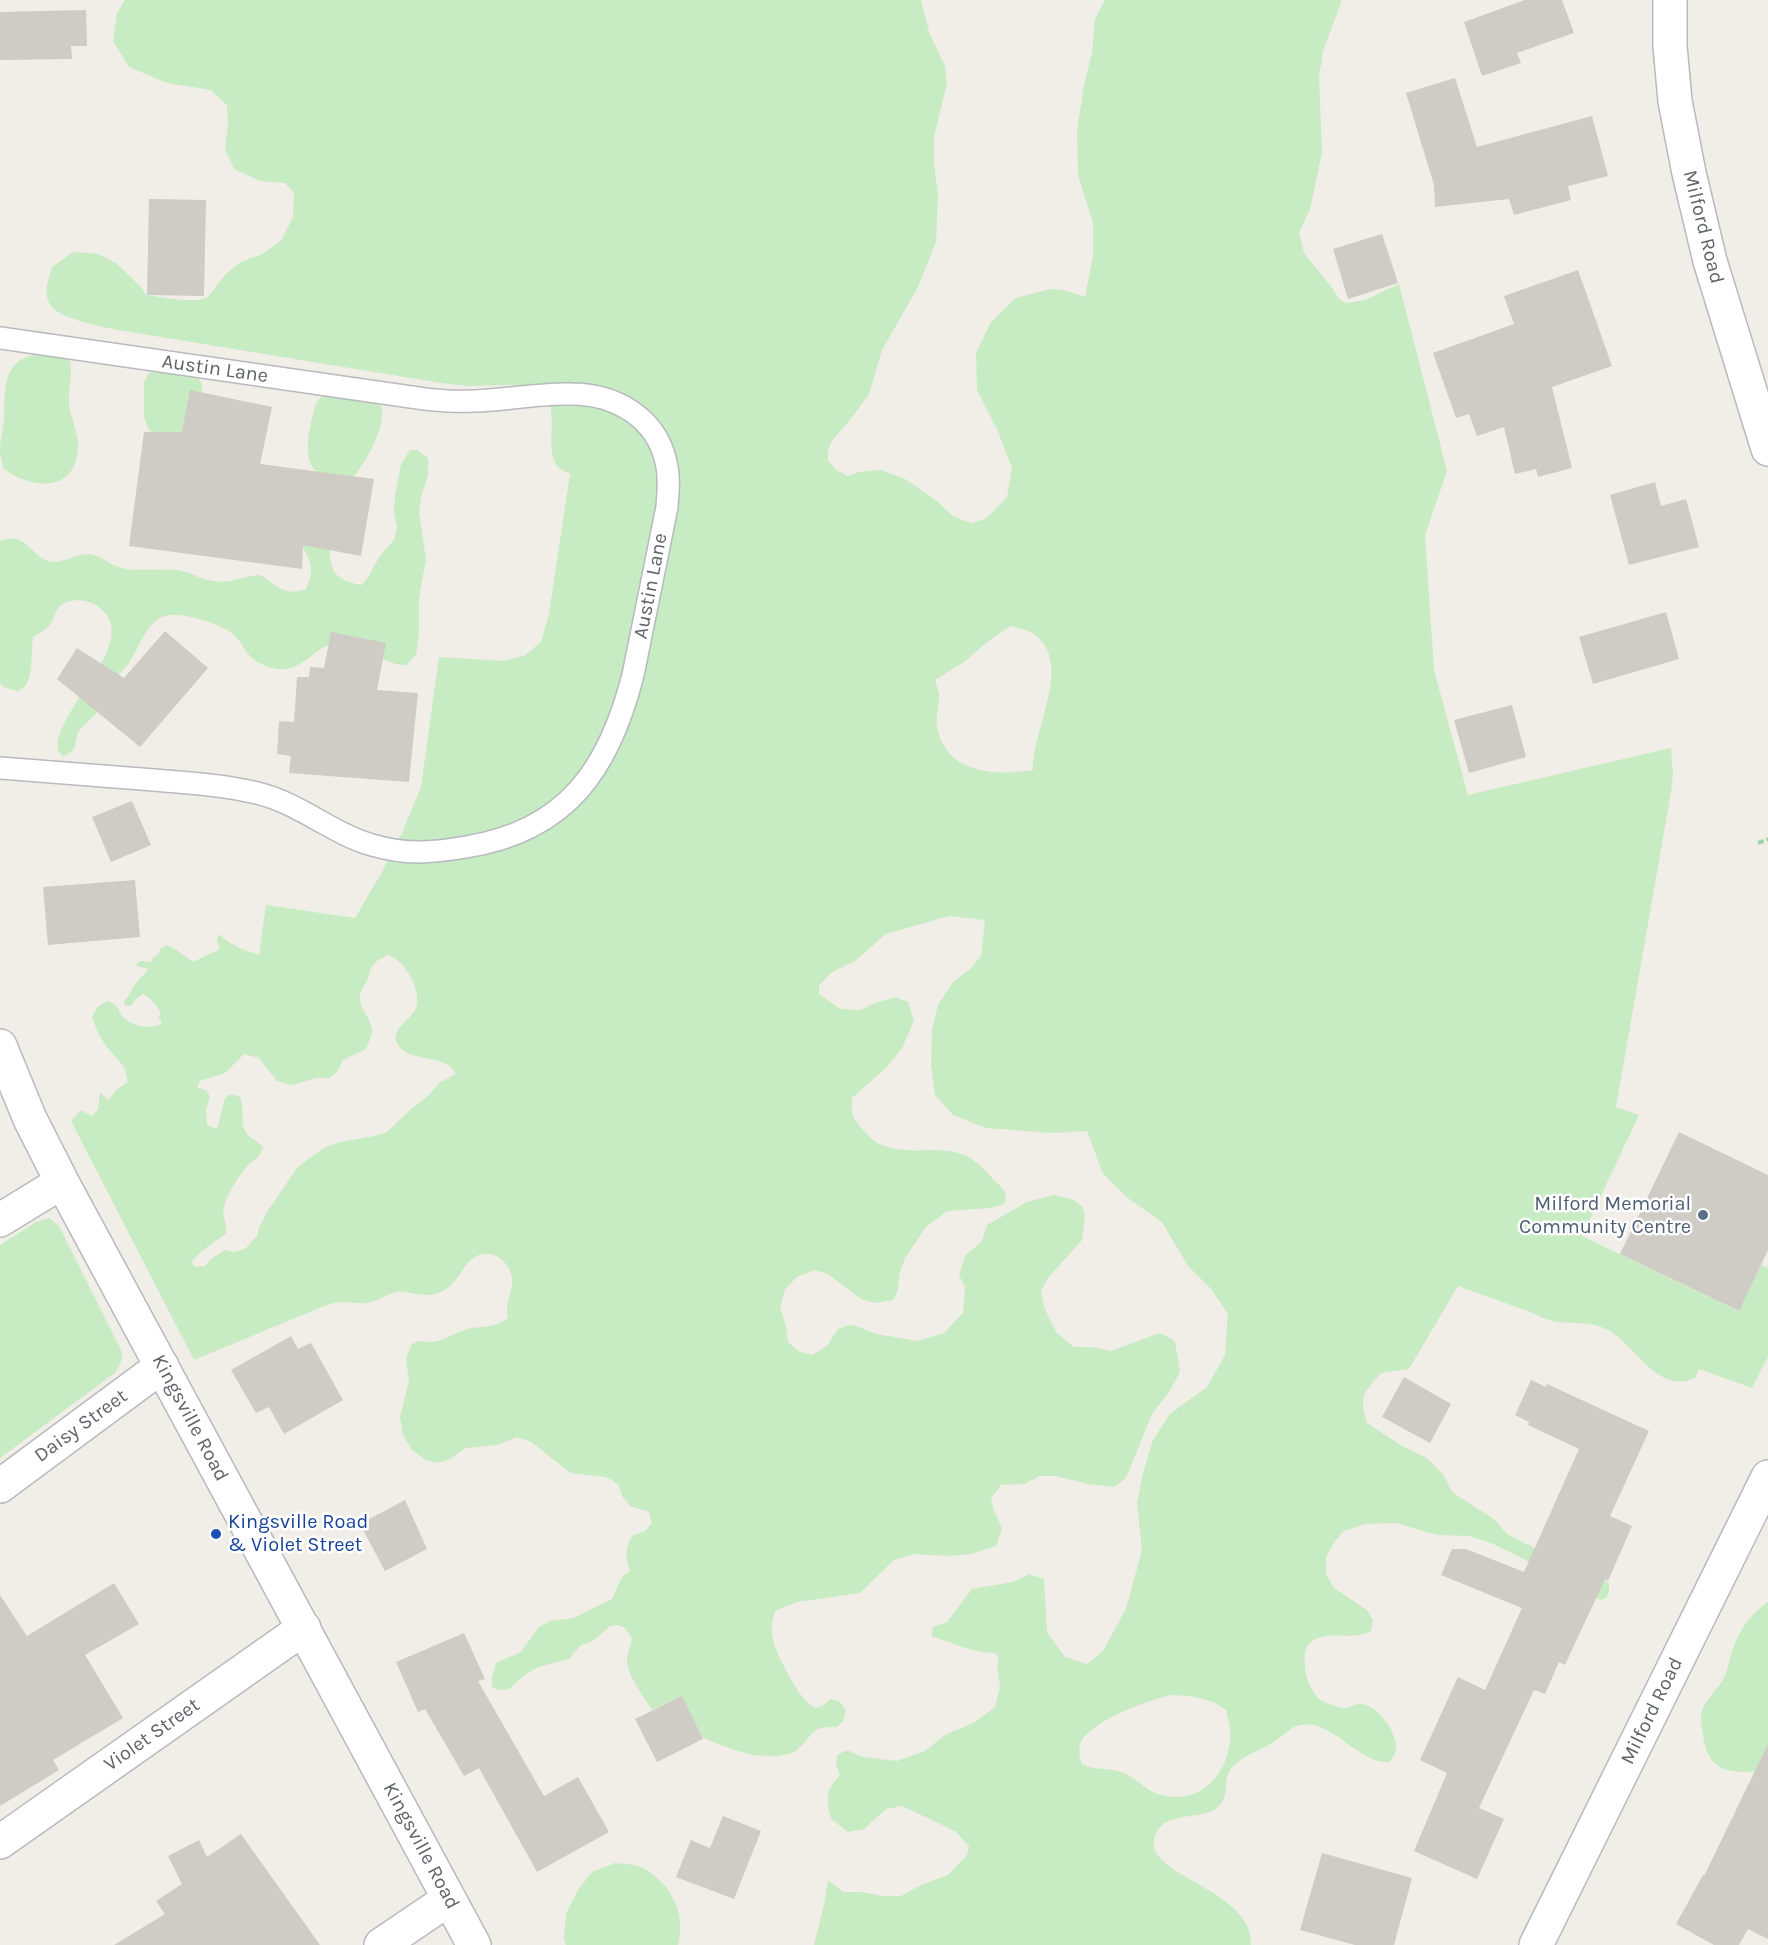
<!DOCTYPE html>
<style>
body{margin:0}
canvas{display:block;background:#f1eee7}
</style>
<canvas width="1768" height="1945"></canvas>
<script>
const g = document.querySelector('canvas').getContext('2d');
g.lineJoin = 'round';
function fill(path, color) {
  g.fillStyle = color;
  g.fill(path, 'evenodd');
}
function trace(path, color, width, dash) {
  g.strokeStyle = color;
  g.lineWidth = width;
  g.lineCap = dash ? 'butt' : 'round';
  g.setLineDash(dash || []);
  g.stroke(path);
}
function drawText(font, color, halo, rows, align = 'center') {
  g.font = font + ' Karla,sans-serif';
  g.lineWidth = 5;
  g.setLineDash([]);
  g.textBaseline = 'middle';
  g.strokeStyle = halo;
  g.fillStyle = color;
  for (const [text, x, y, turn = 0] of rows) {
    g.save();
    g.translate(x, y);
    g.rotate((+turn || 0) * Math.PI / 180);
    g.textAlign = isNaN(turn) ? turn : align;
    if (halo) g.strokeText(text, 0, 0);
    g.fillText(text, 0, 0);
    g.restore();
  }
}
const green = new Path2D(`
 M125,0H921L929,32L945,66L947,83L934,137V164L938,194L936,242L918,287L882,350L869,394L853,416L832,441L828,450V460L836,470L848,476L859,472L881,470L905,479L938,502L954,517L972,523L987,518L1007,497L1012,468L997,429L977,390L976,353L991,322L1016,298L1050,289L1064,290L1085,297L1093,256V223L1078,175L1077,131L1084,85L1092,53L1095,19L1105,0H1342L1323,51L1319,77L1322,152L1310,209L1299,233L1304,253L1333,289L1339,299L1346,303L1365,300L1399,284L1447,471L1425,535L1434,670L1468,795L1671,748L1673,774L1671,792L1616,1107L1639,1115L1582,1236L1738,1311L1761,1265L1767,1268L1768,1266V1357L1752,1388L1699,1369L1695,1378C1657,1395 1636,1345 1608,1330C1592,1321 1575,1324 1558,1322C1548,1321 1537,1315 1528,1311C1504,1303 1481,1294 1458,1286L1409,1369L1381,1373C1363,1394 1359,1396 1367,1423L1402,1446L1427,1458L1443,1474L1452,1492L1494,1519L1507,1534L1556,1559L1606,1581L1609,1584V1593L1606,1598L1601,1600L1596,1598L1514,1554L1491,1543L1469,1536L1437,1535L1396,1523L1365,1524L1344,1531L1335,1541L1326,1557V1574L1334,1588L1367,1610L1373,1620L1371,1631C1353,1641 1327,1630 1312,1641C1304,1647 1304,1657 1305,1666C1305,1677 1311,1691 1319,1699C1324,1703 1340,1708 1346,1708C1350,1708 1354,1704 1359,1704C1374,1703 1390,1724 1394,1737C1398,1746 1396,1755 1389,1762C1356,1764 1328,1712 1294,1727C1288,1730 1280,1739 1272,1743C1258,1752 1236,1757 1228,1774C1225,1783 1227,1792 1223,1800C1212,1827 1161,1803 1154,1841C1148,1876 1254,1891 1251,1945H814L824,1905L828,1880L843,1892H862L882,1896H901L921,1885L948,1875L967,1855L969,1846L955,1831L902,1806L886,1809L864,1829L848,1832L831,1819C826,1798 825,1791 840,1775L836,1764L837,1755L847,1750L863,1757L897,1761L925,1751L945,1735L975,1722L995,1707L1000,1687L997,1664L999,1658L995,1653C973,1653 953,1643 932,1636L933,1627L947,1622L972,1589L1013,1582L1029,1574L1044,1579L1047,1632L1065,1657L1087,1664L1103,1651L1126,1609L1142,1550L1137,1503L1143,1473L1153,1440L1170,1414L1207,1387L1225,1355L1228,1314L1211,1289L1188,1266L1162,1222L1129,1199L1103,1174L1087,1131L1053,1133L986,1128L953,1115L935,1095L931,1065L932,1030L938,1005L953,982L970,969L981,956L985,920L949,916L886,934L855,961L832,972L819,986V994L840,1009L860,1010L875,1003L896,997L908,1002L914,1021L902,1048L887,1067L852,1098C852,1118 851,1115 864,1131C891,1164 931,1141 964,1155C976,1159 987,1173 996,1182C1004,1190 1009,1193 1004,1204L990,1208L947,1211L926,1227L905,1258L899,1275L898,1290L893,1300L875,1303L861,1299L828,1274L814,1270L797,1277L785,1289L780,1307L786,1326L788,1342L798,1351L812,1355L827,1346L838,1329L848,1325L856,1326L876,1334L918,1341L944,1333L963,1313L965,1287L959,1275L965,1256L982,1241L987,1225L1027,1202L1054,1195L1074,1200L1082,1206L1085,1216L1082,1240L1048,1278L1041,1291L1044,1307L1056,1332L1074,1347H1093L1111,1351L1160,1333L1175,1341L1180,1372L1169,1392L1152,1414L1126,1478L1114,1487L1088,1484L1055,1476H1040L1024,1484L1001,1485L991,1498L994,1511L1002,1528L996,1546L971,1554L949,1556L914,1554L894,1560L860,1593L797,1602L775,1611C772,1621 771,1629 773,1639C775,1653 801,1703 814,1707C820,1710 826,1702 831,1699L840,1702L846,1710L843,1721L837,1727C810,1725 813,1737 796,1751C792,1754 787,1754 783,1755C755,1760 727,1748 702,1737L682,1696L652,1710C644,1697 629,1678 627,1662C627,1655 631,1645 632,1638L625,1628L618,1625L610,1626L593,1641L581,1645L569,1659L538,1667L523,1676L509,1689L497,1690L492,1686V1678L496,1663L521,1652L539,1627L550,1621L573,1618L612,1599L622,1577L630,1571C625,1557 625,1549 632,1536L645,1531L652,1523L649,1512L630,1506L622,1496L619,1486L612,1480L605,1477L571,1473L531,1442L517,1437L497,1445L466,1448L448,1460L437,1463L426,1460L412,1450L403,1435L400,1417L409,1381L406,1359L411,1345L418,1341C422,1341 425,1342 428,1342C442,1343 454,1332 468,1329C485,1325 492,1329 508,1318C503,1299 521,1284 506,1264C496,1252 481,1250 470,1261C463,1267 459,1277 453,1283C449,1288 443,1291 438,1293C424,1299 410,1290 396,1292C386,1294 377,1302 366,1303C352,1304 344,1300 329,1304L194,1360L71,1121L81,1110L92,1116L98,1109L100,1093L109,1100L116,1090L128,1082L124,1067L106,1046L98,1033L92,1017L98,1006L108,1001C122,1007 116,1010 124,1018C133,1027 150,1029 161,1024V1021L158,1018L161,1014C157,1005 151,998 143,994L136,999L131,1006H125L124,1001C130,995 132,988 137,982C141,976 145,975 148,969L137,966L136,964L141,961L151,962L153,957L159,954L160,949L166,945L175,949L193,962L220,949L217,941L218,934C231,945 243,950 259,955L266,905L355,918L382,872L402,833L421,787L439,657L503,661L524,656L541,642L549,614L570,474C567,472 561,470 558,467C542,447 564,403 538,391C518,382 494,386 474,386C463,386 452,384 441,383L118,330C101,326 54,319 48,301C44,289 49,278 52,267L73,252L99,254L117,264L140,286L146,295L180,300H200L208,297L225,275L239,263L264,253L281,241L293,217L294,193L285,183L260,181L234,169L225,149L228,126L227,105L211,90L167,83L129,67L113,41L117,13ZM1011,626C1016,628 1024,629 1029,631C1078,658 1031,731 1033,770C994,776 946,774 937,727C935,716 940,704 939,694C938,689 936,684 935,680L964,662L987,642ZM388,955C405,960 422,991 416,1008C412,1019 390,1029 397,1043C405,1060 432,1056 447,1064C450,1065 453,1071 456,1074L439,1083L428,1096L410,1110L387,1132L374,1136L340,1142L326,1147L308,1159L297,1168L267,1212L258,1230V1235L245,1249L234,1252L225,1250L211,1259L205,1266L195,1267L191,1262C202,1250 213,1242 226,1234C228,1224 221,1216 224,1206C227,1194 237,1179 245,1169C252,1159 258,1161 263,1148C258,1140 249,1139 245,1131C240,1121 245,1108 240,1097L231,1094L225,1098L217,1129L207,1125L206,1110L210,1097L207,1091L197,1087L200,1081L225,1073L244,1054L259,1058L277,1081L292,1085L316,1078H329L337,1072L343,1060L366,1049C368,1043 372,1037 372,1031C372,1018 358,1008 360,996C361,989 366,984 368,978C373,963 373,962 388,955ZM1171,1695C1191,1696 1209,1697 1226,1710C1228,1720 1232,1731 1230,1742C1225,1778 1199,1805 1161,1795C1147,1792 1138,1779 1126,1774C1111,1767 1096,1771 1082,1764C1080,1758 1078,1751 1080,1745C1087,1722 1148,1700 1171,1695Z
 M46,354L62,356L70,361C73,375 68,389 69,403C70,418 79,432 78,448C76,493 30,490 3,468C2,462 0,455 0,449C0,438 4,427 4,417C5,382 4,355 46,354Z
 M159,368C166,370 190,373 196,376C213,387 192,429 178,436C175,438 168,438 164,439L149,430L144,417V382L149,373Z
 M329,393L370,400L381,406C387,427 365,463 352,479C344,478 332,479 324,476C297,466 311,423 316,403L321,397Z
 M410,450H417L428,458V475L421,497L419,513L426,560L419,598V633L416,655L406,665C402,665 397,665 393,663C375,658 360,636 339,641C309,648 299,682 261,664C248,658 245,648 237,638C226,625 186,613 169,615C146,618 139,650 127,666C122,672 115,676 111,682C105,690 104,703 98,711C93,718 84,724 79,731C73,743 80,750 63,756L58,751C51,711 145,642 99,607C91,601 77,598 67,602C53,608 56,619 48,627C44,631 38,634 33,637C31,650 33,676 26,685C24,688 21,689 18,691L3,687L0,683V541C27,530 30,558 52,562C63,563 76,554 88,554C101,555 110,565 121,568C140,572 158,568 177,570C189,571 200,579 212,581C227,584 243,577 258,575L262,576C276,586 288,597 306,589C318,564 306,558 298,535H329C330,564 328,580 362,585L369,576L375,564L384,551L394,540L397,527L394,512L395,496L401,464Z
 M49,1218L59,1226L121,1350L122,1359L116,1372L0,1458V1245L36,1222Z
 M1768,1602V1770C1734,1774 1707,1775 1703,1734C1702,1725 1699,1720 1702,1711C1706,1698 1719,1689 1725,1676C1728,1669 1729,1661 1731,1654C1738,1632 1749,1615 1768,1602Z
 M615,1863C624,1864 636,1864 643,1868C672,1884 686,1914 678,1945H566L564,1939L566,1914L578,1890L592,1872Z`);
const building = new Path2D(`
 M1525,0H1562L1574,33L1517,53L1521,63L1482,76L1464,22Z
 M86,10L87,46H71L72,59L0,60V12Z
 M1455,78L1477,147L1592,116L1608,176L1568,186L1571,200L1514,215L1509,199L1435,207L1434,185L1406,93Z
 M149,199L206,200L204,296L147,295Z
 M1382,234L1398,283L1348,299L1333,249Z
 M1578,270L1612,366L1552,387L1572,468L1538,477L1536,469L1515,474L1504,427L1477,436L1469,414L1456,418L1433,353L1514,324L1504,296Z
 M190,390L272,407L260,464L374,479L361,556L303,545L302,569L129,546L144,432H182Z
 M1655,482L1661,506L1686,499L1699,547L1629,565L1610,495Z
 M1666,612L1679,659L1593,684L1579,637Z
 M165,631L208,668L140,747L57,679L77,648L124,678Z
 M331,632L386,643L377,690L418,693L409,782L289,773L291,756L277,754L279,721L294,722L297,677H309L310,667L324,668Z
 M1512,705L1526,757L1469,773L1454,720Z
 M132,801L151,845L111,862L92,817Z
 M135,880L140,937L48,945L43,887Z
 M1679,1132L1768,1175V1250L1739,1311L1620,1254Z
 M291,1336L298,1349L311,1343L343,1400L284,1434L269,1407L256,1413L231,1370Z
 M1404,1377L1451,1404L1430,1443L1382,1417Z
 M1531,1380L1546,1387L1547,1384L1649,1431L1610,1516L1632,1526L1608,1581L1605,1579L1565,1665L1559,1662L1545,1694L1534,1690L1479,1808L1504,1819L1477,1879L1414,1851L1447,1773L1420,1760L1458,1677L1485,1690L1522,1608L1441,1575L1452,1549H1466L1524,1572L1579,1449L1528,1425L1529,1422L1515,1415Z
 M405,1500L427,1549L385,1571L360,1524Z
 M114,1583L139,1624L85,1655L123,1718L53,1760L59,1770L0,1806V1595L27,1636Z
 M464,1633L485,1679L478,1681L544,1796L578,1777L609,1832L537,1872L479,1768L464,1776L425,1709L418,1712L396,1662Z
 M682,1696L703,1739L657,1762L635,1719Z
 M1768,1744V1939L1748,1929L1739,1945H1714L1676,1924L1703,1875L1704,1876Z
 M723,1816L761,1831L734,1899L676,1877L691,1840L710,1848Z
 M241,1834L320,1945H114L165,1914L156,1901L182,1884L168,1856L199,1840L207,1857Z
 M1322,1853L1412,1878L1394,1945H1355L1300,1930Z`);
const path = new Path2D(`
 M1758,843L1768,839`);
const lane = new Path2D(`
 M0,338L425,399C442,401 458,402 475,401C507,400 539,393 571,394C615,394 656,417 666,462C670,477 668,492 667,507L633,675C609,769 567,831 466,847C431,853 406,855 372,845C331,833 299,803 257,793C223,785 188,783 154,780C102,776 51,772 0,768`);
const street = new Path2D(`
 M1670,0V46L1675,101L1689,173L1710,261L1768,449
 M0,1046L30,1119L62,1182L474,1945
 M0,1220L62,1182
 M0,1486L162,1366
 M0,1842L304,1628
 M381,1945L449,1899
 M1536,1945L1768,1477`);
const markers = [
 [1703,1215,6,"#5c6f8a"],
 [216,1534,6,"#1a4fb4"]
];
const streetNames = [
 ["Milford Road",1703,227,76],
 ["Austin Lane",215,369,8],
 ["Austin Lane",651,586,-79],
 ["Kingsville Road",190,1418,62],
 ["Daisy Street",81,1426,-36],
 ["Milford Road",1652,1711,-64],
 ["Violet Street",152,1735,-35],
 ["Kingsville Road",421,1846,62]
];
const serviceNames = [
 ["Milford Memorial",1691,1204],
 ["Community Centre",1691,1227]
];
const transitNames = [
 ["Kingsville Road",228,1522],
 ["& Violet Street",228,1545]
];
fill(green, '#c7ebc2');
fill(building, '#cfcbc5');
trace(lane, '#b7babe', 24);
trace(street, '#b7babe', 36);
trace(path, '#9dd4a6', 4, [6, 3]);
trace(lane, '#fff', 21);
trace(street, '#fff', 33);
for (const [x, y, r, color] of markers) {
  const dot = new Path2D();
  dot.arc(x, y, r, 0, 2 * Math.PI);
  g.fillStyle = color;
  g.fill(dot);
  trace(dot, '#fff', 2);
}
drawText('20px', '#5e6468', '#fff', streetNames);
drawText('20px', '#4e5e75', '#fff', serviceNames, 'right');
drawText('20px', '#164399', '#fff', transitNames, 'left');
</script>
